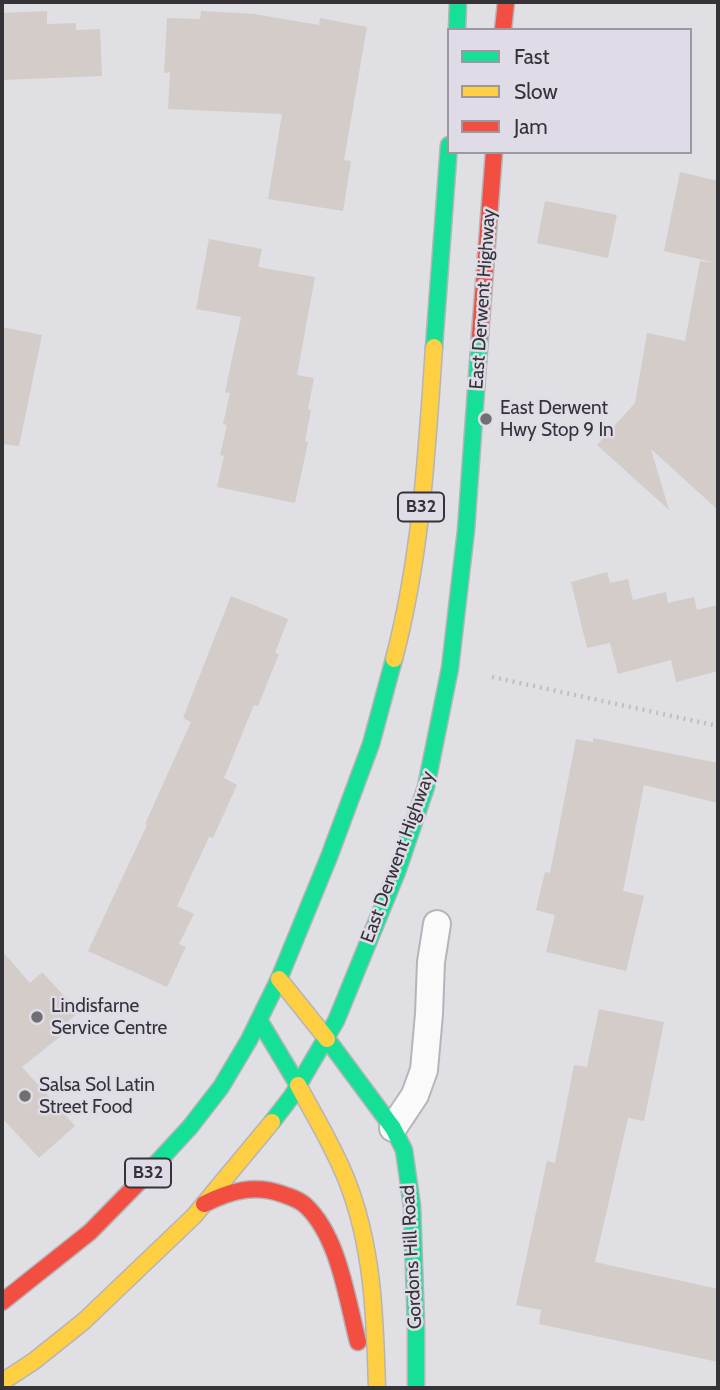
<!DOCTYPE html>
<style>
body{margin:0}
#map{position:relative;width:720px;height:1390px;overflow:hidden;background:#e0dfe4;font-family:Cabin,sans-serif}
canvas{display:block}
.frame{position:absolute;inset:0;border:4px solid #353338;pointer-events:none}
.legend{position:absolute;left:447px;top:28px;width:245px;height:126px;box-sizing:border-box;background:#dfdce7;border:2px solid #9b98a1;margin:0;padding:9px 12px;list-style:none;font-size:21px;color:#353338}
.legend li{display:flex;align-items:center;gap:14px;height:35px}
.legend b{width:35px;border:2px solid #9b98a1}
</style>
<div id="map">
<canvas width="720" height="1390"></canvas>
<div class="frame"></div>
<ul class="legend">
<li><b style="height:9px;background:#16e098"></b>Fast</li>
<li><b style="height:9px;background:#ffcf43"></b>Slow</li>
<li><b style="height:9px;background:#f24e42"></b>Jam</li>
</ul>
</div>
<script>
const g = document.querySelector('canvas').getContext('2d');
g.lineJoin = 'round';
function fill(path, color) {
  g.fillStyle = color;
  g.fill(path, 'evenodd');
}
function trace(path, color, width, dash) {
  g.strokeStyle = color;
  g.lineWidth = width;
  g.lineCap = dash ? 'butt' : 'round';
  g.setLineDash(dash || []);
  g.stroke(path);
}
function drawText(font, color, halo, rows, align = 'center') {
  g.font = font + ' Cabin,sans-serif';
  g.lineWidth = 5;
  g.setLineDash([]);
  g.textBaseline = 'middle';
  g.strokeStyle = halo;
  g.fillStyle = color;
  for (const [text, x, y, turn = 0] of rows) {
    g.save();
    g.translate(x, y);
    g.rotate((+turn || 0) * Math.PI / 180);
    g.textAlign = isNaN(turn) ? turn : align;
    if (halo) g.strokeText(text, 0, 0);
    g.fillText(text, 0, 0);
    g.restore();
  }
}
const building = new Path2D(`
 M47,11V24L76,23V30L100,29L102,76L2,80V13Z
 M201,11L254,14L319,25L320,18L367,27L344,160L351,161L343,211L268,199L282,114L168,109L170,72L164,73L167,18L200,19Z
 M680,172L718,181V510L651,449L669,510L597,445L635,403L647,333L685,341L700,261L717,263L664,251Z
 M545,201L617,215L608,258L537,243Z
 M209,239L262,249L258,267L315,277L297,375L314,378L308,409L311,410L305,441L308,442L295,503L217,487L224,456L220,455L227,425L223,424L230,393L225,392L241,317L196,309Z
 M2,327L42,335L19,446L2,444Z
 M607,572L610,583L628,579L633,600L666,592L668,603L694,597L697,610L718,605V671L676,682L671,660L618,674L610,643L587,648L571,582Z
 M231,596L288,619L275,653L279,654L258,706L254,705L224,778L237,785L213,838L209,837L177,906L194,914L179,944L186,947L167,987L88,951L147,825L145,824L191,722L183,718Z
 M593,738L718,763V803L644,785L623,891L644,896L626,971L546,952L555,915L536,910L545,872L550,873L576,739L593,742Z
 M2,951L30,983L42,972L79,1012L67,1022L71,1028L22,1067L75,1126L39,1158L2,1118Z
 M599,1009L664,1022L644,1121L628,1118L595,1262L718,1289V1362L539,1324L541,1310L516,1305L547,1161L555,1163L574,1065L587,1067Z`);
const path = new Path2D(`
 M492,677L718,726`);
const lane = new Path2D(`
 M393,1128L415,1095L424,1070L429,1014L431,962L437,924`);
const fast = new Path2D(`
 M457,30L458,2
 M434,347L449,145
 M259,1020L298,1085
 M327,1039L393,1128L404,1150L412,1206L416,1327V1388
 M272,1122L292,1096L336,1021L397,872L426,787L450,668L466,530L480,335
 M143,1178L190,1127L221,1087L249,1040L279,979L329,857L371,744L394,659`);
const slow = new Path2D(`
 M394,659C421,557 427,451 434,347
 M279,979L327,1039
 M298,1085C314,1115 332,1144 345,1176C373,1243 375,1317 377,1388
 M2,1382L34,1361L84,1321L194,1216L272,1122`);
const jam = new Path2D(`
 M503,30L506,2
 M480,335L494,152
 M204,1204C230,1191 254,1184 282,1194C291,1197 300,1200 306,1206C339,1237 347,1300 358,1342
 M2,1302L90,1232L143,1178`);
const markers = [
 [486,419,7,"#716f74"],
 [37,1017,7,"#716f74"],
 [25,1096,7,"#716f74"]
];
const shields = [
 [421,507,46],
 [148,1173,46]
];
const shieldNames = [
 ["B32",421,507],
 ["B32",148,1173]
];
const streetNames = [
 ["East Derwent Highway",483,299,-86],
 ["East Derwent Highway",398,857,-70],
 ["Gordons Hill Road",412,1257,-93]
];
const poiNames = [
 ["East Derwent",500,408],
 ["Hwy Stop 9 In",500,430],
 ["Lindisfarne",51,1006],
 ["Service Centre",51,1028],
 ["Salsa Sol Latin",39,1085],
 ["Street Food",39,1107]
];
fill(building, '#d3ccc9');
trace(lane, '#b5b4b8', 30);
trace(fast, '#b5b4b8', 19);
trace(slow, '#b5b4b8', 19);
trace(jam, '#b5b4b8', 19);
trace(path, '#bfbfc0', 4.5, [2, 5]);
trace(lane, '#fafafb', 26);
trace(fast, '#16e098', 16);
trace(slow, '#ffcf43', 16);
trace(jam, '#f24e42', 16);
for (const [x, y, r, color] of markers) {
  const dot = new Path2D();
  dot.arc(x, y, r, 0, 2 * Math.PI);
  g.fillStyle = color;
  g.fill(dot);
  trace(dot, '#dfdce7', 2.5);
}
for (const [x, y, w] of shields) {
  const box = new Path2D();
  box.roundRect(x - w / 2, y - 14.5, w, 29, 5);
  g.fillStyle = '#dfdce7';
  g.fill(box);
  trace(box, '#353338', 2);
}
drawText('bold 18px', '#353338', null, shieldNames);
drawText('19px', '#353338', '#dfdce7', streetNames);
drawText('19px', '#353338', '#dfdce7', poiNames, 'left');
</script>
